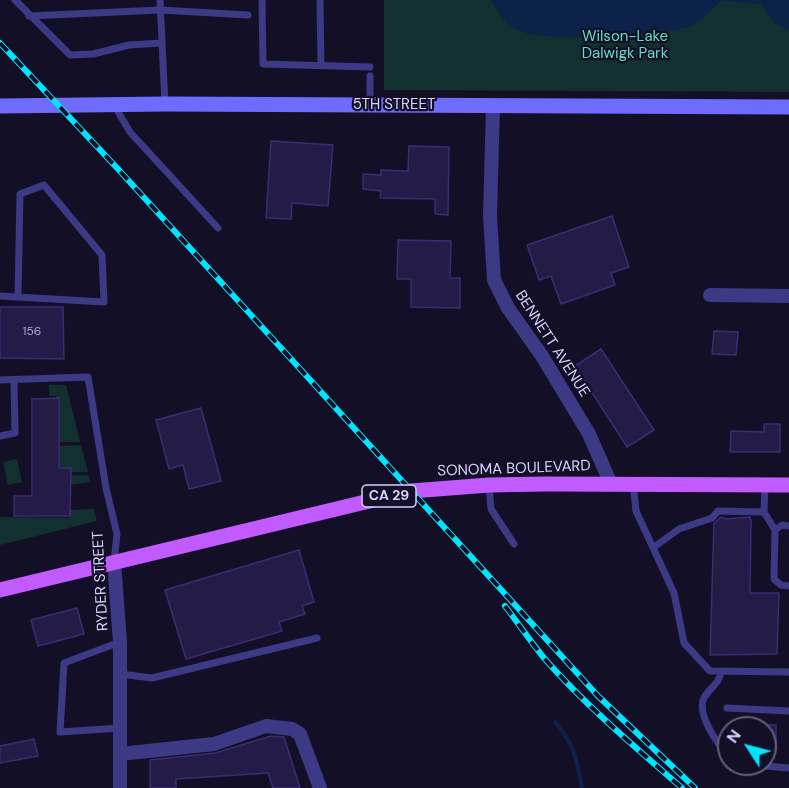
<!DOCTYPE html>
<style>
body{margin:0}
#map{position:relative;width:789px;height:788px;overflow:hidden;background:#130f26;font-family:"DM Sans",sans-serif}
canvas{display:block}
.north{position:absolute;left:717px;top:716px;width:60px;height:60px;box-sizing:border-box;background:#130f26;border:2px solid #625e7d;border-radius:50%;rotate:306deg;font-size:16px;font-weight:700;line-height:24px;text-align:center;color:#d9d4ff}
.north::after{content:'';display:block;margin:auto;width:21px;height:27px;background:#00e5ff;clip-path:polygon(50% 0,100% 100%,50% 72%,0 100%)}
</style>
<div id="map">
<canvas width="789" height="788"></canvas>
<div class="north">N</div>
</div>
<script>
const g = document.querySelector('canvas').getContext('2d');
g.lineJoin = 'round';
function fill(path, color) {
  g.fillStyle = color;
  g.fill(path, 'evenodd');
}
function trace(path, color, width, dash) {
  g.strokeStyle = color;
  g.lineWidth = width;
  g.lineCap = dash ? 'butt' : 'round';
  g.setLineDash(dash || []);
  g.stroke(path);
}
function drawText(font, color, halo, rows, align = 'center') {
  g.font = font + ' "DM Sans",sans-serif';
  g.lineWidth = 4.5;
  g.setLineDash([]);
  g.textBaseline = 'middle';
  g.strokeStyle = halo;
  g.fillStyle = color;
  for (const [text, x, y, turn = 0] of rows) {
    g.save();
    g.translate(x, y);
    g.rotate((+turn || 0) * Math.PI / 180);
    g.textAlign = isNaN(turn) ? turn : align;
    if (halo) g.strokeText(text, 0, 0);
    g.fillText(text, 0, 0);
    g.restore();
  }
}
const green = new Path2D(`
 M384,0H789V92L384,90Z
 M49,385H66L80,442H59V399L56,398V396H49Z
 M81,445L88,472H70L59,468V446Z
 M17,459L22,482L8,485L3,462Z
 M70,475H88L90,482L70,485Z
 M94,509L97,521L0,545V517L70,518V510Z`);
const water = new Path2D(`
 M491,0H789V30L776,24L760,4L721,1C712,9 700,23 689,27C662,36 548,42 523,32C505,26 500,15 491,0Z`);
const stream = new Path2D(`
 M555,722C575,746 576,757 582,788`);
const building = new Path2D(`
 M271,141L333,145L328,206L292,203L291,219L266,218Z
 M409,146L449,147L448,215L435,214V199L380,198L381,191L363,189V174L381,175V170L408,171Z
 M612,216L629,267L611,273L615,285L561,304L551,276L539,280L527,245Z
 M398,240L451,241L450,278H460V308L411,307V279H397Z
 M0,307H63L64,359L0,358Z
 M714,331L738,332L736,355L712,354Z
 M601,349L654,430L627,447L575,366Z
 M59,398V468H71L70,516H14V496H32V399Z
 M201,408L221,481L189,489L183,465L169,469L156,420Z
 M764,424H780V452H730L731,431L764,432Z
 M721,517L726,519L750,517L751,520L750,593H779L777,654L710,655L714,523Z
 M299,550L314,602L302,606L305,614L279,622L282,631L186,659L165,590Z
 M77,608L84,634L38,646L31,620Z
 M765,725H776V751H765Z
 M271,736L284,737L300,788H273L268,773L176,779V788H150V760L215,753Z
 M34,739L38,756L0,763V746Z`);
const lane = new Path2D(`
 M15,0L70,55L93,54L129,45L162,43
 M160,0L165,104
 M262,0L263,64L370,67
 M320,0L321,66
 M29,16L160,10L248,15
 M114,105L130,132L218,228
 M370,105V76
 M0,296L104,302L102,255L44,185L20,194L18,297
 M0,380L88,377L106,488L117,534L114,562
 M0,436L15,433L14,380
 M633,484L636,511L674,593L684,643L710,671L789,672
 M489,485L491,509L514,544
 M765,485L764,512L775,530
 M789,526L782,525L775,530L774,579L781,585L789,586
 M654,547L679,529L712,518L718,511L764,512
 M120,642L64,663L60,732L120,728
 M721,671C720,684 709,688 704,698C696,714 718,745 729,756
 M120,674L152,678L317,638
 M727,708L789,711
 M741,764L789,768`);
const street = new Path2D(`
 M493,106L490,216L494,280L508,308L542,356L589,434L611,484
 M710,295L789,296
 M114,562L120,642V788
 M120,754L214,744L266,726L292,729L300,734L320,788`);
const secondary = new Path2D(`
 M0,106L165,104L789,107`);
const primary = new Path2D(`
 M0,590L411,491L489,485L546,484L789,485`);
const rail = new Path2D(`
 M0,43L118,169L598,696L695,788
 M505,606C518,623 530,641 544,658C585,705 635,747 682,788`);
const numberNames = [
 ["156",32,332]
];
const shields = [
 [389,496,54]
];
const shieldNames = [
 ["CA 29",389,496]
];
const parkNames = [
 ["Wilson-Lake",625,37],
 ["Dalwigk Park",625,54]
];
const streetNames = [
 ["5TH STREET",394,105],
 ["BENNETT AVENUE",552,344,57],
 ["SONOMA BOULEVARD",514,469,-2],
 ["RYDER STREET",101,581,-93]
];
fill(green, '#12302f');
fill(water, '#0c2248');
trace(stream, '#0c2248', 4);
fill(building, '#241b47');
trace(building, '#3b2d73', 1.5);
trace(lane, '#3d3a85', 7);
trace(street, '#3d3a85', 14);
trace(secondary, '#6f6bff', 15);
trace(primary, '#c25bff', 15);
trace(rail, '#00e5ff', 6);
trace(rail, '#130f26', 4, [11]);
drawText('12px', '#aca6d1', null, numberNames);
for (const [x, y, w] of shields) {
  const box = new Path2D();
  box.roundRect(x - w / 2, y - 11, w, 22, 4.5);
  g.fillStyle = '#130f26';
  g.fill(box);
  trace(box, '#d9d4ff', 1.5);
}
drawText('bold 14px', '#d9d4ff', null, shieldNames);
drawText('15px', '#5fe0c0', '#130f26', parkNames);
drawText('15px', '#d9d4ff', '#130f26', streetNames);
</script>
